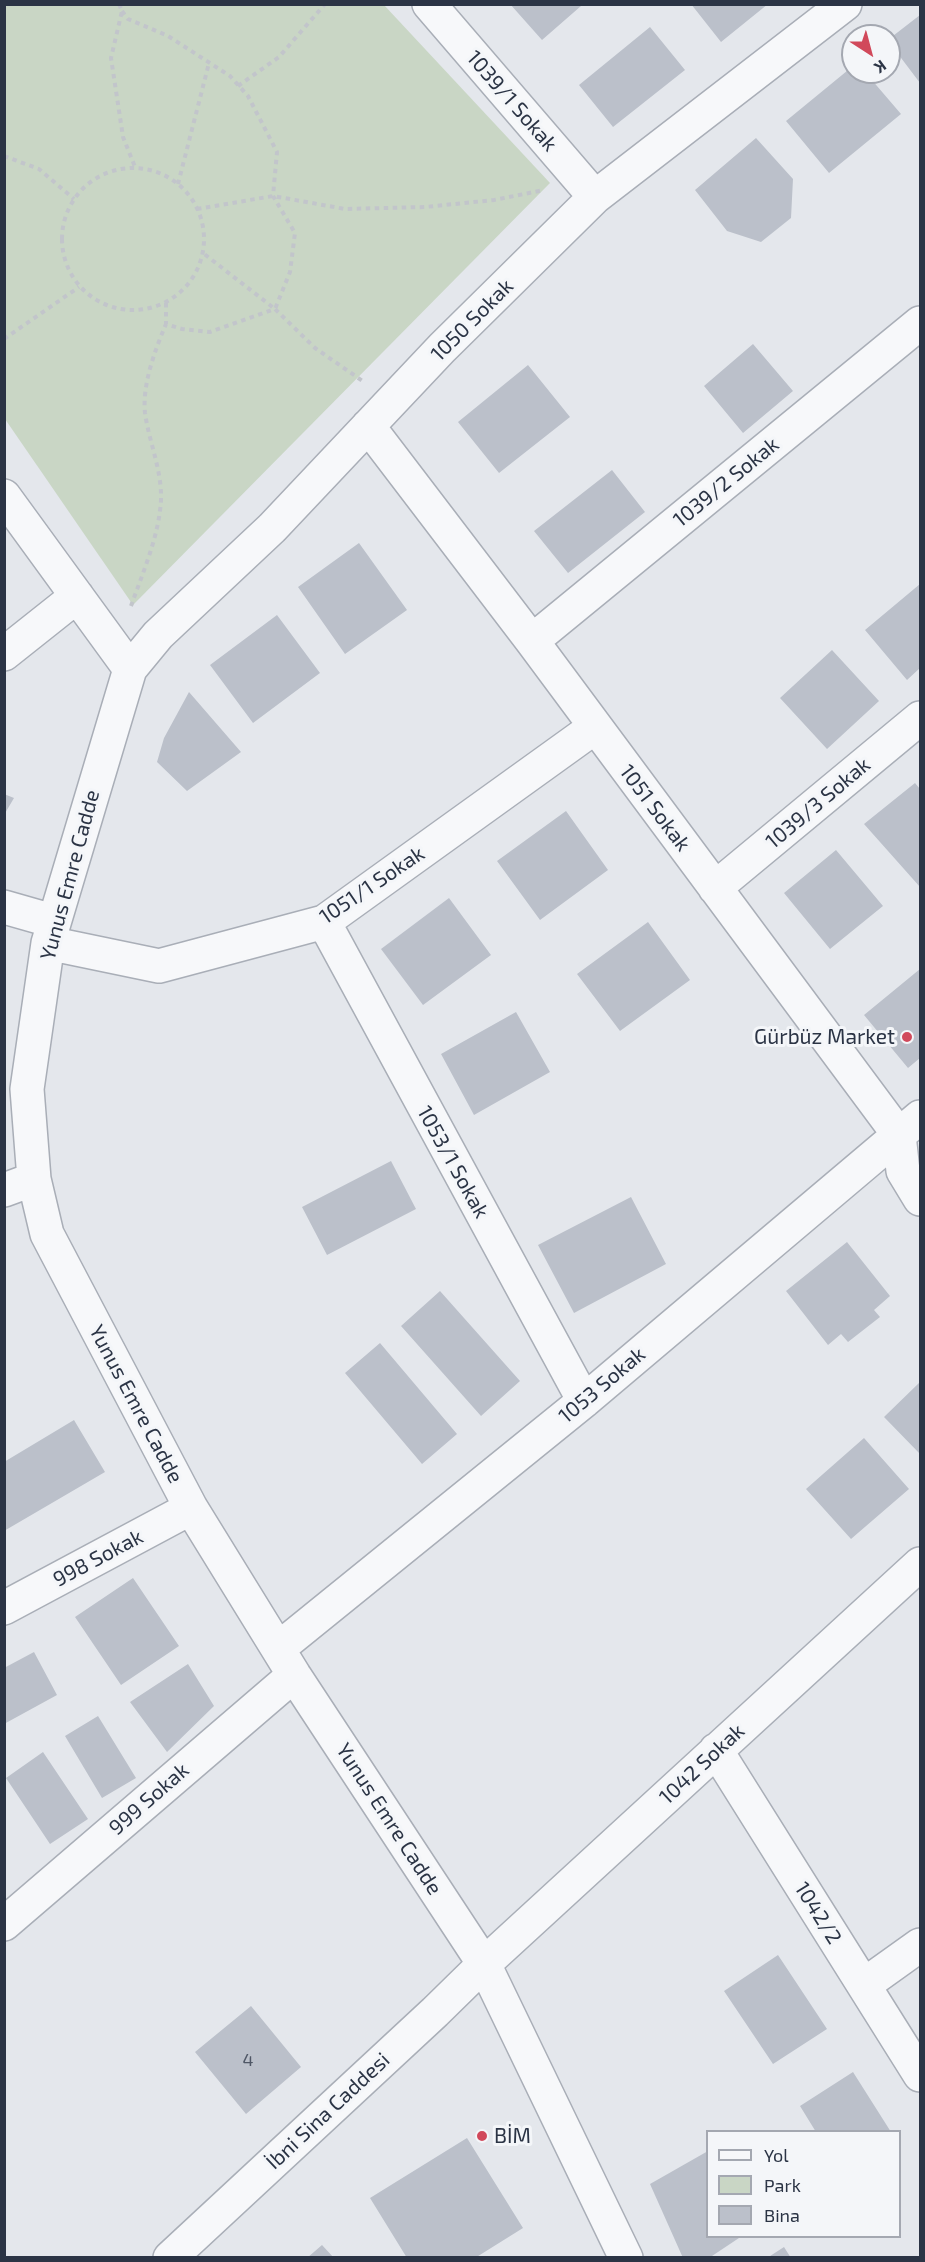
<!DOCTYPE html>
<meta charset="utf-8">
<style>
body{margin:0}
#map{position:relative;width:925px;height:2262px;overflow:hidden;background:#e4e7ec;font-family:"Exo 2",sans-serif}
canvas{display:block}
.frame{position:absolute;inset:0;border:6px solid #2b3445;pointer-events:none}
.legend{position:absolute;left:706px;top:2130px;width:195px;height:108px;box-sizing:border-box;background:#f4f6f9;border:2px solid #a4a8b1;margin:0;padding:8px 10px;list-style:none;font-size:18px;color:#2b3445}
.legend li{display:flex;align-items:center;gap:12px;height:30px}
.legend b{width:30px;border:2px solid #a4a8b1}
.north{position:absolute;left:841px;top:24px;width:60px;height:60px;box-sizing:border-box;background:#f4f6f9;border:2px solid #a4a8b1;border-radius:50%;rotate:144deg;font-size:16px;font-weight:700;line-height:24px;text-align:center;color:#2b3445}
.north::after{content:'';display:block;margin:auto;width:21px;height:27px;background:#d1495b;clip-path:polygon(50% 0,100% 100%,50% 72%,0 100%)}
</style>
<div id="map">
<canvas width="925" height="2262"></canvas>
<div class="frame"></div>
<ul class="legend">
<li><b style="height:8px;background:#f7f8fa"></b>Yol</li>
<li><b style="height:16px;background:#c9d6c5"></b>Park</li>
<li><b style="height:16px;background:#bbc0ca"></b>Bina</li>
</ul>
<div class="north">K</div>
</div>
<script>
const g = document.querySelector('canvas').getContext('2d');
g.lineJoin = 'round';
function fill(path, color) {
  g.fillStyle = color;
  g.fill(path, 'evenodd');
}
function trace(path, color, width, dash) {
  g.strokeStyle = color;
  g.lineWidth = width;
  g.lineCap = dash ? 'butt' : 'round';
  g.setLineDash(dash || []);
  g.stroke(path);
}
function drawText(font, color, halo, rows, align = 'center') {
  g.font = font + ' "Exo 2",sans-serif';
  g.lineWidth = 6;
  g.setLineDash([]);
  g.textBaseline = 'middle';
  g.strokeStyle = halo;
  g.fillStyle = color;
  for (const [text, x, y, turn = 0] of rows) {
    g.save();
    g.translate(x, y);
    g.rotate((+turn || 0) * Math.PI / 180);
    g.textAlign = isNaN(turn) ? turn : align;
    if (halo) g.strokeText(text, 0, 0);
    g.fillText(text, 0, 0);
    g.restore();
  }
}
const green = new Path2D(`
 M4,5H384L550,183L133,605L5,419Z`);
const building = new Path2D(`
 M510,4H579L581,6L542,40Z
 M691,4H768L721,42Z
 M920,15V83L889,42V39Z
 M650,27L685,70L613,127L579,85Z
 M853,66V72H865L901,114L829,173L786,121Z
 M756,138L793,179L791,218L761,242L727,231L695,190Z
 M753,344L793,391L743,433L704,386Z
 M528,365L570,417L499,473L458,422Z
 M612,470L645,512L568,573L534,531Z
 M359,543L407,610L345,654L298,587Z
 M920,584V668L907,680L865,630Z
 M277,615L320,673L253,723L210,665Z
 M832,650L879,701L827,749L780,698Z
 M189,692L241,752L187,791L157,762L164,738Z
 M915,783L920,789V887L864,824Z
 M4,794L14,798L4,815Z
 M566,811L608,870L540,920L497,861Z
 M836,850L883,906L830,949L784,893Z
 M449,898L491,955L423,1005L381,949Z
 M648,922L690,980L620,1031L577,974Z
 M920,969V1058L908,1068L864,1015Z
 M516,1012L550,1072L474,1115L441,1054Z
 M391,1161L416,1209L327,1255L302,1207Z
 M631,1197L666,1264L574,1313L538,1245Z
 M847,1242L890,1296L874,1310L880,1317L848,1342L841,1334L828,1345L786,1291Z
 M440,1291L520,1381L481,1416L401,1326Z
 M380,1343L457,1434L422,1464L345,1373Z
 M920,1382V1454L884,1417Z
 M74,1420L105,1472L4,1531V1462Z
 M864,1438L909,1489L851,1539L806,1489Z
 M133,1578L179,1646L121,1685L75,1617Z
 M34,1652L57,1695L4,1724V1668Z
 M188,1664L214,1706L167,1752L130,1702Z
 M98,1716L136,1778L102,1798L65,1736Z
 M43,1752L88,1819L50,1844L6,1778Z
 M778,1955L827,2029L773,2064L724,1991Z
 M251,2006L301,2067L246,2114L195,2052Z
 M853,2072L891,2132H816L800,2106Z
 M467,2138L523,2228L475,2258H407L370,2198Z
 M708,2151V2236H742L709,2258H683L650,2184Z
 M322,2245L334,2258H307Z
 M784,2247L791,2258H767Z`);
const path = new Path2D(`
 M119,4L122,11L111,58L123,137L135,167
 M122,11L128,19L168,36L230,76L248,96L277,152L273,196L295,233L290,272L275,309L203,253
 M238,86L279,57L325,4
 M4,156L39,169L74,199
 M62 239a71 71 0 1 1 142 0a71 71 0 1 1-142 0Z
 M178,184L209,63
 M197,209L273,196L345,209L425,207L494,200L544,190
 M166,303V324L182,329L210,332L275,309L315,348L364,382
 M4,339L79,287
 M131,606C143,572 159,536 161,500C162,470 149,442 145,413C142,385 155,350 166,324`);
const minor = new Path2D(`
 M429,4L595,197
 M368,426L532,641L899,1135L903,1171L920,1199
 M4,496L130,669L48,943L27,1089L34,1179L47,1234L191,1508L294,1675L484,1964L626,2258
 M532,641L920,323
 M4,654L77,596
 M130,669L158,635L272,528L442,348L595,197L845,4
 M715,888L920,718
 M4,907L53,921
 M324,922L584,1401
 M48,943L159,966L324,922L595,727
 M4,1190L34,1179
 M4,1608L191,1508
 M279,1648L584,1401L920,1117
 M716,1750L920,2075
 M4,1924L294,1675
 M864,1985L920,1945
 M170,2258L435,2012L484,1964L920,1564`);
const markers = [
 [907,1037,6,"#d1495b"],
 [482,2136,6,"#d1495b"]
];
const numberNames = [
 ["4",248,2060]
];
const streetNames = [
 ["1039/1 Sokak",512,101,49],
 ["1050 Sokak",472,320,-45],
 ["1039/2 Sokak",726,482,-39],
 ["1039/3 Sokak",818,803,-40],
 ["1051 Sokak",655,808,53],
 ["Yunus Emre Cadde",70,875,-75],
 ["1051/1 Sokak",372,885,-34],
 ["1053/1 Sokak",453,1162,61],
 ["1053 Sokak",602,1385,-40],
 ["Yunus Emre Cadde",136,1404,62],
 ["998 Sokak",98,1558,-28],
 ["1042 Sokak",702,1764,-43],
 ["999 Sokak",149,1799,-41],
 ["Yunus Emre Cadde",389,1819,57],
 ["1042/2",818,1913,58],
 ["İbni Sina Caddesi",328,2111,-43]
];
const poiNames = [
 ["Gürbüz Market",895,1037],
 ["BİM",494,2136,"left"]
];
fill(green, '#c9d6c5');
fill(building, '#bbc0ca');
trace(minor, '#a9aeb7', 36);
trace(path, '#c2c5cb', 4, [4.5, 4.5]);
trace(minor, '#f7f8fa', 33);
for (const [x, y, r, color] of markers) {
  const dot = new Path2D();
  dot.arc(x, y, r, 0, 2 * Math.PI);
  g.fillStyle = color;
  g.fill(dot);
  trace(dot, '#f4f6f9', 2);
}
drawText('18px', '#4f5766', null, numberNames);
drawText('21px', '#2b3445', '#f4f6f9', streetNames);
drawText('21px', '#2b3445', '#f4f6f9', poiNames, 'right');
</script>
